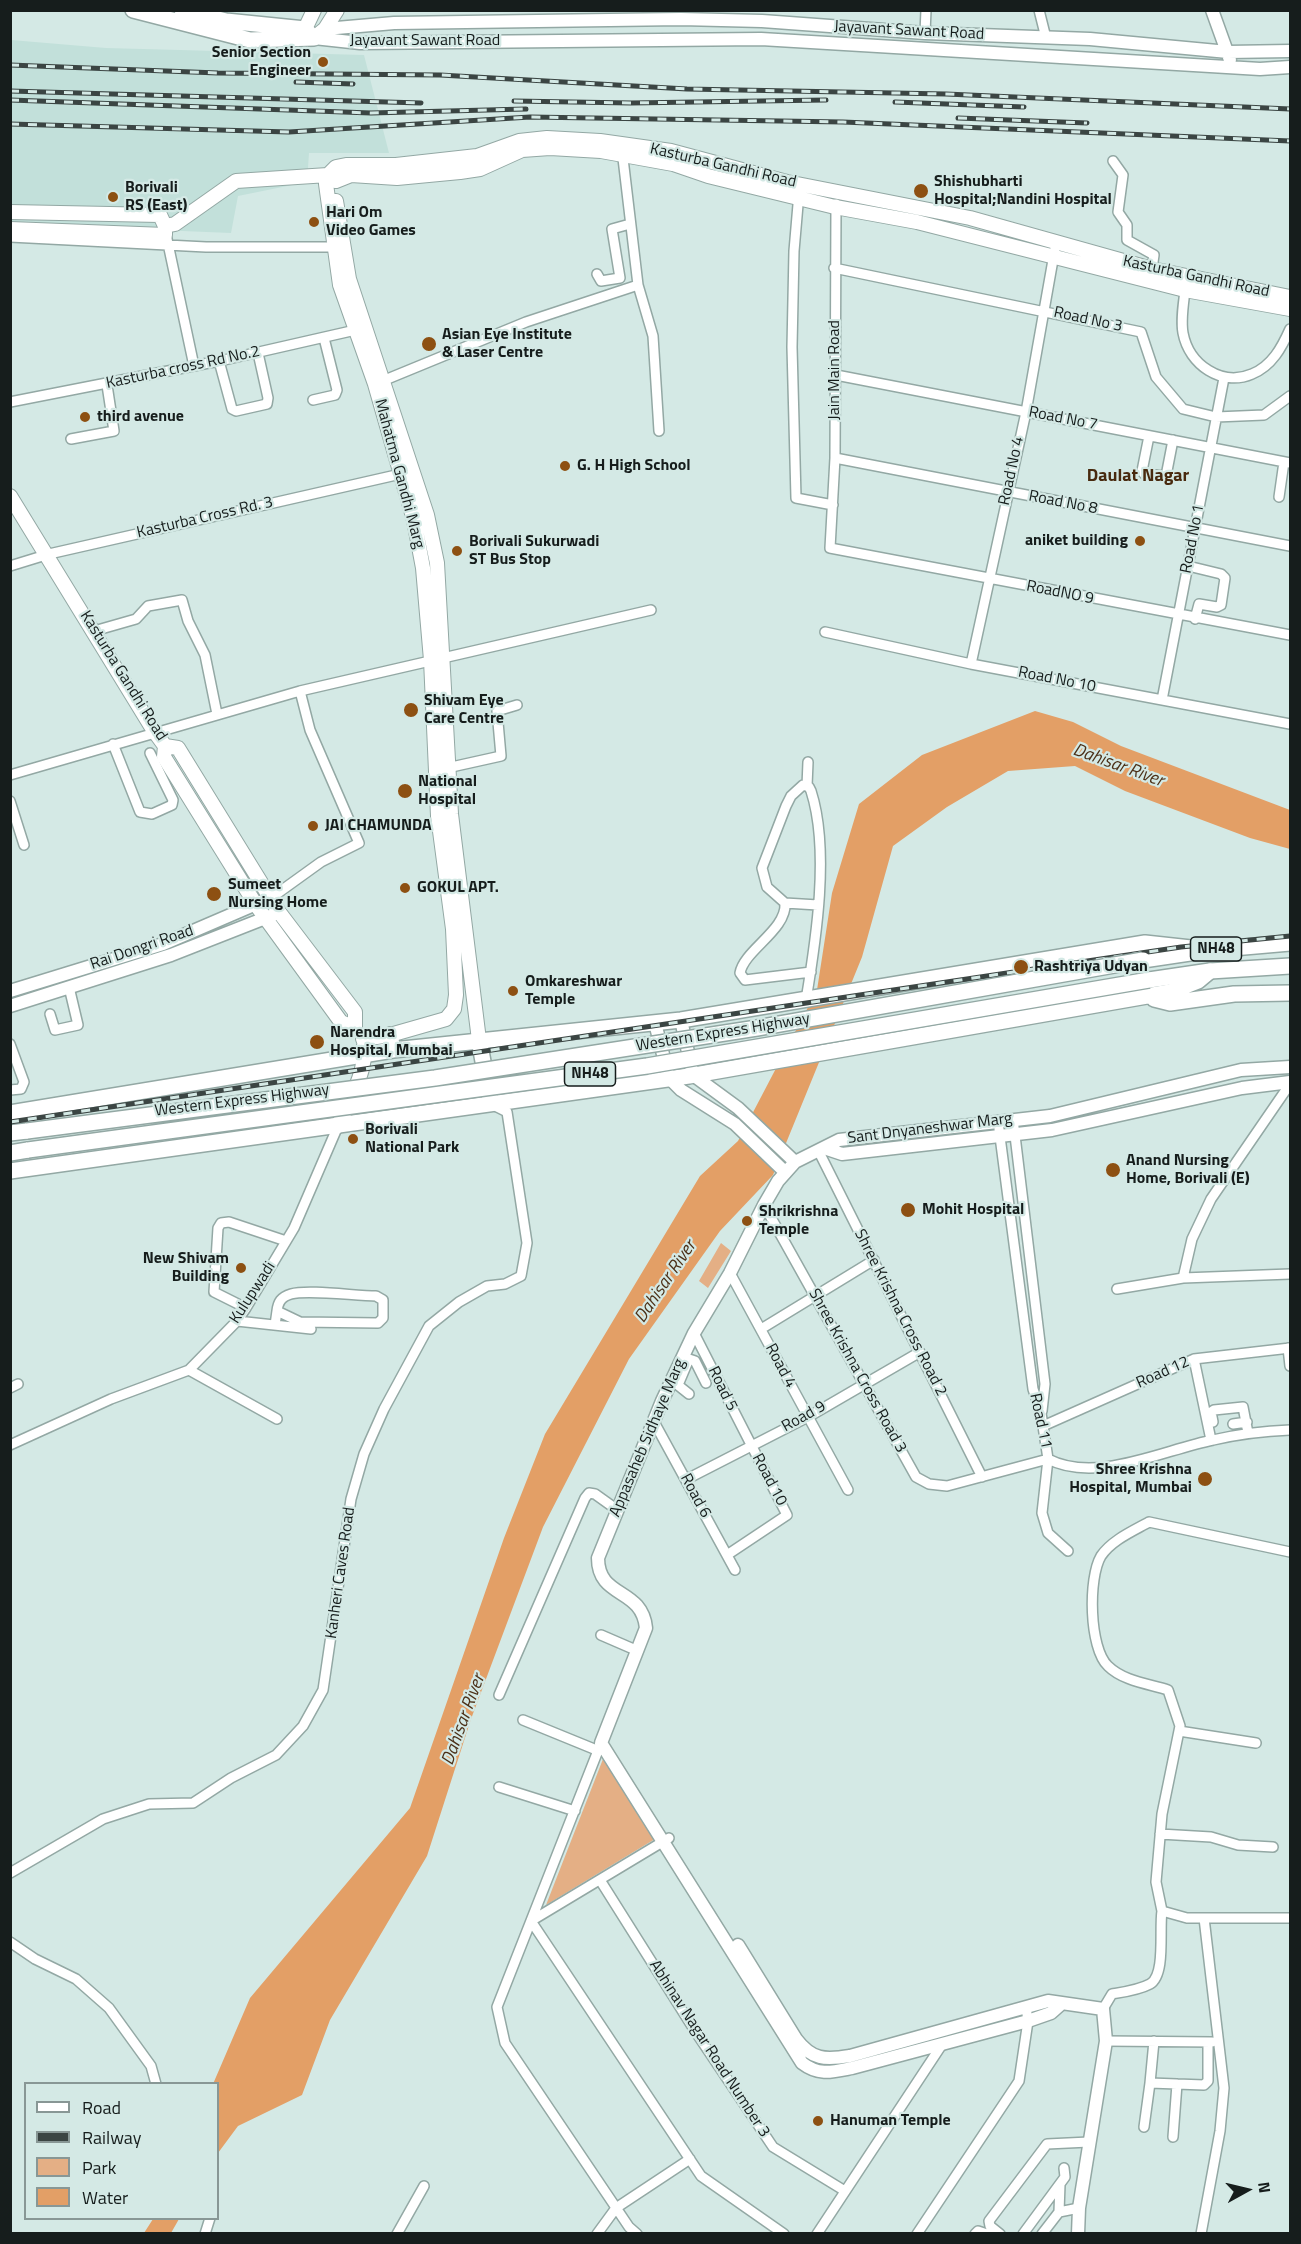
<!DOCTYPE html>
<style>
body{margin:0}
#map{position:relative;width:1301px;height:2244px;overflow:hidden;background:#d4e9e5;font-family:"Titillium Web",sans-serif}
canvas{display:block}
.frame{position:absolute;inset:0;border:12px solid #161d1c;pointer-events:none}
.legend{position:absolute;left:24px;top:2082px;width:195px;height:138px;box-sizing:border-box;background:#d4e9e5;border:2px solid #889795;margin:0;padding:8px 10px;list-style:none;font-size:18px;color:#161d1c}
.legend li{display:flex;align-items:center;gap:12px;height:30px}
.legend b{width:30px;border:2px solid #889795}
.north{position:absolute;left:1217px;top:2160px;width:60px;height:60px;-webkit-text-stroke:4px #d4e9e5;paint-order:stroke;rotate:82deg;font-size:16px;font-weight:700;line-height:24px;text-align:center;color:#161d1c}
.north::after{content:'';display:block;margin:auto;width:21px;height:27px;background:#161d1c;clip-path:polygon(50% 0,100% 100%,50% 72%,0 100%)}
</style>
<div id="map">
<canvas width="1301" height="2244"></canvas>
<div class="frame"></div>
<ul class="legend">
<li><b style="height:8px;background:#fff"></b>Road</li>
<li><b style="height:8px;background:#3b4543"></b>Railway</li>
<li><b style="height:16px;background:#e4af85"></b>Park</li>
<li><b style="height:16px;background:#e39f66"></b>Water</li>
</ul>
<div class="north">N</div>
</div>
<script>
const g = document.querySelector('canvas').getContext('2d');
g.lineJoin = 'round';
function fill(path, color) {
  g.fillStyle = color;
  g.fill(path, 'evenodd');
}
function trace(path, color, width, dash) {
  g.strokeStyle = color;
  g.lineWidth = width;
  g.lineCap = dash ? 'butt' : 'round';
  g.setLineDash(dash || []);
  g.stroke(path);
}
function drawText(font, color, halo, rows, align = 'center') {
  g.font = font + ' "Titillium Web",sans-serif';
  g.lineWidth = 4.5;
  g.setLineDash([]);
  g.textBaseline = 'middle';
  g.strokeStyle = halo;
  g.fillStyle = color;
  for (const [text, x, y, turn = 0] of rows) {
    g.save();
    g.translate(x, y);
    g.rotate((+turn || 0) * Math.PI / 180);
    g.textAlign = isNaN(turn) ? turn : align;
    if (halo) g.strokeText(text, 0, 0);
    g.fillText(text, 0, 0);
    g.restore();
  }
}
const built = new Path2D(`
 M11,40L106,48L364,55L389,153H309L307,182L238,196L231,233L11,224Z`);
const green = new Path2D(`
 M721,1243L731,1251L708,1288L699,1281Z
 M603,1759L655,1839L546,1905Z`);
const water = new Path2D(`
 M1035,711L1073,722L1121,746L1290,810V849L1250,838L1125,791L1075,766L1008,771L947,807L893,846L862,957L773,1175L720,1231L629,1359L543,1527L471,1719L427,1856L330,2020L302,2095L238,2126L218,2153V2084H213L250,1998L410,1808L504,1538L545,1434L700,1176L738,1141L817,990L832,893L859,804L922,755Z
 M153,2219V2218L179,2219L171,2233H144Z`);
const minor = new Path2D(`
 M1039,10L1046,38
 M925,33L926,10
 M1113,161L1123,175L1118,212L1127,225V240L1154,255L1152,269
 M799,193L794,251L792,347L796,498L833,505
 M836,204L835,458L830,548L1290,635
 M10,237L206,247H338
 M167,239L194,366
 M834,268L1141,332L1156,377L1183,409L1216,417L1264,415L1290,396
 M597,274L601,281L620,278L612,229L630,224
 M1187,277C1185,294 1180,317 1183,333C1189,365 1222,387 1252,374C1272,366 1282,347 1290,329
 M638,285L653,336L659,431
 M219,361L232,409L236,411L267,404L268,398L258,353
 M836,375L1290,463
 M380,382L526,322L638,285L622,150
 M313,400L335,395L337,390L324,338
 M10,402L224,360L360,329
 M1149,436L1142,471L1144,474L1166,476L1173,440
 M71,439L114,431L107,385
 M835,458L1290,546
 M1279,497L1284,462
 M10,566L49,554L405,473
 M1188,566L1221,574L1225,578L1221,605L1217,607L1199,604L1195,619
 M94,631L136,619L148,606L182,600L188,621L205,655L217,714
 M825,632L971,664L1290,724
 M971,664L1026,412L1056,243
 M1162,700L1224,378
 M113,744L140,812L152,814L172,805L173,800L150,753
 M447,768L501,756L497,711L517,705
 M10,775L300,691L651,610
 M807,786L808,762
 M10,801L24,845
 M271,898L321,862L359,843L310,730L300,691
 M785,903L818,905
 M806,1000C816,940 830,850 811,791L809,787L803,785L791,796L786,806L762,868L767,887L785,903C787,930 744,950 740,973L745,980L811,972
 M50,1014L55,1030L78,1025L69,987
 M10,1044L24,1082L21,1089L10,1090
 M1013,1119L1045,1384L1042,1411
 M999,1129L1033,1389L1041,1413L1048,1459L1042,1513L1048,1533L1068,1551
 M818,1150L982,1477
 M764,1205L916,1477L929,1484L947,1486L1048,1459
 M730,1273L848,1490
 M1183,1278L1192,1239L1211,1199L1290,1084
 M1117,1289L1183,1278L1290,1274
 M246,1308L214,1292L218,1228L221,1223L229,1222L286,1241
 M237,1321L311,1329
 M275,1325L277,1311L300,1322L378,1323L383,1318V1300L376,1296C356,1296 308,1289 291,1294C281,1297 278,1302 277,1311
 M761,1329L874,1260
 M694,1333L787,1515L727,1555
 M1288,1348L1290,1366
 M1194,1359L1211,1440
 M189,1370L277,1419
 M674,1382L689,1394
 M678,1385L689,1359L695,1361L706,1383
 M10,1388L18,1384
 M654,1422L735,1570
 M1213,1422L1211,1412L1214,1410L1243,1407L1248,1433
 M1233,1424L1247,1422
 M1043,1426L1194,1359L1290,1348
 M10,1445L111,1399L189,1370L237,1321L246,1308L294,1228L338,1126
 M1048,1459C1096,1484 1163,1450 1213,1440C1239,1434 1264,1431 1290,1430
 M687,1479L808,1417L920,1352
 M1290,1552L1149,1522C1133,1531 1112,1540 1101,1556C1088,1578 1089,1648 1108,1666C1123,1681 1149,1684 1168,1690L1180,1726L1162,1814L1156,1882L1162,1911L1187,1918H1290
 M601,1635L638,1651
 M499,1695L585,1498L589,1493L595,1494L616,1509
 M523,1720L599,1751
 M1179,1731L1256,1743
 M601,1743L497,2007L505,2043L629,2227L637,2234
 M499,1787L575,1811
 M1160,1834L1211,1837L1238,1845L1273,1847
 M669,1838L531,1921L701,2176L784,2234
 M10,1873L103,1819L149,1804L193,1803L231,1778L276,1755L303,1726L323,1690L351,1499L364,1454L384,1409L429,1326L459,1302L487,1286L505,1284L521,1276L527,1243L507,1112L493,1105
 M600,1880L697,2034L773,2147L845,2191
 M10,1942L35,1959L76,1979L109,2008L151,2066L156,2084
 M1103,2009L1112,1994C1124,1992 1139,1990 1150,1984C1166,1975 1159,1929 1162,1911
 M1106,2041L1212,2042
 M1154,2041L1150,2083L1204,2085L1208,2081V2042
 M1144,2127L1150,2083
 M1173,2137L1177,2084
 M1059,2212L1060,2184
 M205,2234L210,2218
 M397,2234L424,2186
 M597,2234L616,2208L690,2159
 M817,2234L943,2043
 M917,2234L1019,2081L1028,2021L1026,2007
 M975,2234L978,2231L987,2234
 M1000,2234L990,2226L989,2221L1047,2144L1089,2142
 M1023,2234L1065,2177L1064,2168
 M1042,2234L1059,2212L1079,2208
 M1201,2234L1220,2131L1224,2088L1204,1918`);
const tertiary = new Path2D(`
 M1212,10L1230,60
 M325,29L394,23L681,19L762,21L925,33L1090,39L1228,52L1290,51
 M314,38L360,43L761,39L1260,69L1290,67
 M10,991L163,944L263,901
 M10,1006L171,955L273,915
 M681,1020L693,1075L738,1108L795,1162
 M655,1023L669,1078L681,1090L735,1124L785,1172
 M824,1148L842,1154L1052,1130L1242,1088L1290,1082
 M738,1945L796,2039C812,2060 825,2060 850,2056L1048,2001L1103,2009L1106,2041L1079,2208L1078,2234
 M1060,2005L1051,2013L1028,2021L852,2068C832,2072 819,2076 802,2063L601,1743L646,1628C642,1587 598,1599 598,1558L662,1401L694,1333L730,1273L764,1205L778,1181L795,1162L839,1140L1050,1116L1241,1070L1290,1067`);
const secondary = new Path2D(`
 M305,29L314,10
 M308,31L314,38L325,29L337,10
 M328,175L326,184L340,285L375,384L414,520L423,568L431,660L438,816L453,929L456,995L454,1009L446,1019L390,1035L363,1039
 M336,181L351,175L397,178L460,172L480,169L522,150L550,148L601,151L673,164L708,176L835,207L917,222L1185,290L1290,309
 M336,201L349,279L427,515L437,563L451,814L479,1040
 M10,212L160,215L165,226V235L10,229
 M165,226L175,224L236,181L328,175L336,167L346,165H396L477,156L519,141L547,138L600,141L671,151L787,182L970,218L1152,269L1290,297
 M10,496L154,731L165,746L178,748L279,912L355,1012V1028
 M165,746L164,757L256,905L341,1022L355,1028
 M338,1126C349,1101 367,1072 364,1045`);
const primary = new Path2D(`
 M133,10L250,40L314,38
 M182,10L226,21L305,29
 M1154,999L1170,1003L1234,994L1290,993
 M390,1035L393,1050
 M479,1040L490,1099
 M10,1113L393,1050L681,1020L1145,943L1200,949
 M10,1171L689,1076L1170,992L1198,981L1210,971`);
const trunk = new Path2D(`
 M1143,960L1210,950L1290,943
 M1149,980L1210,971L1290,966
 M10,1133L27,1131
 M10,1153L28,1150`);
const rail = new Path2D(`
 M10,65L218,73L440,75L687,89L946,94L1290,109
 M296,82L353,84
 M10,91L421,103
 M10,100L371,113L526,109
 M514,101L631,103L826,100
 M895,102L1024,107
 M958,118L1087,123
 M10,124L289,132L530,117L843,122L1290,141
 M10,1122L1181,947L1290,936`);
const trunkBridge = new Path2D(`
 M27,1131L435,1078L757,1028L1143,960
 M28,1150L647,1066L1149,980`);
const markers = [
 [323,62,6,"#8d5012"],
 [921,191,8,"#8d5012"],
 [113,197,6,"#8d5012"],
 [314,222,6,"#8d5012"],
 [429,344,8,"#8d5012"],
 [85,417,6,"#8d5012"],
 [565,466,6,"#8d5012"],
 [1140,541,6,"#8d5012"],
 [457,551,6,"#8d5012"],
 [411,710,8,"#8d5012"],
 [405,791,8,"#8d5012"],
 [313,826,6,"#8d5012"],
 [405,888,6,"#8d5012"],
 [214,894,8,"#8d5012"],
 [1021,967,8,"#8d5012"],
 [513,991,6,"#8d5012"],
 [317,1042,8,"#8d5012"],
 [353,1139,6,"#8d5012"],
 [1113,1170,8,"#8d5012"],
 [908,1210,8,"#8d5012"],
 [747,1221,6,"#8d5012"],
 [241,1268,6,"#8d5012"],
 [1205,1479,8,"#8d5012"],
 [818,2121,6,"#8d5012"]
];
const shields = [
 [1216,949,51],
 [590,1074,51]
];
const shieldNames = [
 ["NH48",1216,949],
 ["NH48",590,1074]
];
const streetNames = [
 ["Jayavant Sawant Road",909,31,3],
 ["Jayavant Sawant Road",425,41],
 ["Kasturba Gandhi Road",723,166,13],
 ["Kasturba Gandhi Road",1196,277,12],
 ["Road No 3",1088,320,12],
 ["Kasturba cross Rd No.2",183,368,-12],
 ["Jain Main Road",835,370,-90],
 ["Road No 7",1063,419,11],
 ["Road No 4",1012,471,-78],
 ["Mahatma Gandhi Marg",399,474,75],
 ["Road No 8",1063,503,11],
 ["Kasturba Cross Rd. 3",205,518,-13],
 ["Road No 1",1193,539,-79],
 ["RoadNO 9",1060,593,11],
 ["Kasturba Gandhi Road",123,676,58],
 ["Road No 10",1057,680,11],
 ["Rai Dongri Road",142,948,-19],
 ["Western Express Highway",723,1033,-9],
 ["Western Express Highway",242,1101,-7],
 ["Sant Dnyaneshwar Marg",930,1129,-7],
 ["Kulupwadi",253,1293,-57],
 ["Shree Krishna Cross Road 2",900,1313,63],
 ["Road 4",780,1366,62],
 ["Shree Krishna Cross Road 3",857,1371,61],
 ["Road 12",1163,1373,-24],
 ["Road 5",722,1389,64],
 ["Road 9",804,1417,-29],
 ["Road 11",1040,1421,78],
 ["Appasaheb Sidhaye Marg",648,1438,-67],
 ["Road 10",769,1480,62],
 ["Road 6",695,1496,62],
 ["Kanheri Caves Road",341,1573,-82],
 ["Abhinav Nagar Road Number 3",709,2049,57]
];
const poiNames = [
 ["Senior Section",311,53,"right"],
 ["Engineer",311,71,"right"],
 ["Shishubharti",934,182],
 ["Hospital;Nandini Hospital",934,200],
 ["Borivali",125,188],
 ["RS (East)",125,206],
 ["Hari Om",326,213],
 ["Video Games",326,231],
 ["Asian Eye Institute",442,335],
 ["& Laser Centre",442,353],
 ["third avenue",97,417],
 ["G. H High School",577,466],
 ["aniket building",1128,541,"right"],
 ["Borivali Sukurwadi",469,542],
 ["ST Bus Stop",469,560],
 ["Shivam Eye",424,701],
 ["Care Centre",424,719],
 ["National",418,782],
 ["Hospital",418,800],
 ["JAI CHAMUNDA",325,826],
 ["Sumeet",228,885],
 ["Nursing Home",228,903],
 ["GOKUL APT.",417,888],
 ["Rashtriya Udyan",1034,967],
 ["Omkareshwar",525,982],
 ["Temple",525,1000],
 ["Narendra",330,1033],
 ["Hospital, Mumbai",330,1051],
 ["Borivali",365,1130],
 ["National Park",365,1148],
 ["Anand Nursing",1126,1161],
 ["Home, Borivali (E)",1126,1179],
 ["Mohit Hospital",922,1210],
 ["Shrikrishna",759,1212],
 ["Temple",759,1230],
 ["New Shivam",229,1259,"right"],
 ["Building",229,1277,"right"],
 ["Shree Krishna",1192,1470,"right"],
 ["Hospital, Mumbai",1192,1488,"right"],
 ["Hanuman Temple",830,2121]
];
const neighbourhoodNames = [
 ["Daulat Nagar",1138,477]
];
const waterNames = [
 ["Dahisar River",1118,766,20],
 ["Dahisar River",666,1282,-56],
 ["Dahisar River",464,1720,-70]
];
fill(built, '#c2e0da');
fill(green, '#e4af85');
fill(water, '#e39f66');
trace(minor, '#93a8a4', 12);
trace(tertiary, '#93a8a4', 15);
trace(secondary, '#93a8a4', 16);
trace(primary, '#93a8a4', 18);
trace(trunk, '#93a8a4', 18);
trace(minor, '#fff', 9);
trace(tertiary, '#fff', 12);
trace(secondary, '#fff', 14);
trace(primary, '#fff', 15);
trace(trunk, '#fff', 15);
trace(rail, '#3b4543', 5);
trace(rail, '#d4e9e5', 3, [9]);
trace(trunkBridge, '#93a8a4', 18, []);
trace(trunkBridge, '#fff', 15);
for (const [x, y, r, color] of markers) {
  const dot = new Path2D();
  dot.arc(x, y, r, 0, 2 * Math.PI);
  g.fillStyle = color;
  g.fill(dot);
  trace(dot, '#d4e9e5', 2);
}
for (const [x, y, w] of shields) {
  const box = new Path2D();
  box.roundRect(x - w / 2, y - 12, w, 24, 4.5);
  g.fillStyle = '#d4e9e5';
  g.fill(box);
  trace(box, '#161d1c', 1.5);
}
drawText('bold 15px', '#161d1c', null, shieldNames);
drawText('16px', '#161d1c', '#d4e9e5', streetNames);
drawText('bold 16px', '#161d1c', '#d4e9e5', poiNames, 'left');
drawText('bold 18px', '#482a0f', '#d4e9e5', neighbourhoodNames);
drawText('italic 18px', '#4c3017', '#d4e9e5', waterNames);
</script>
